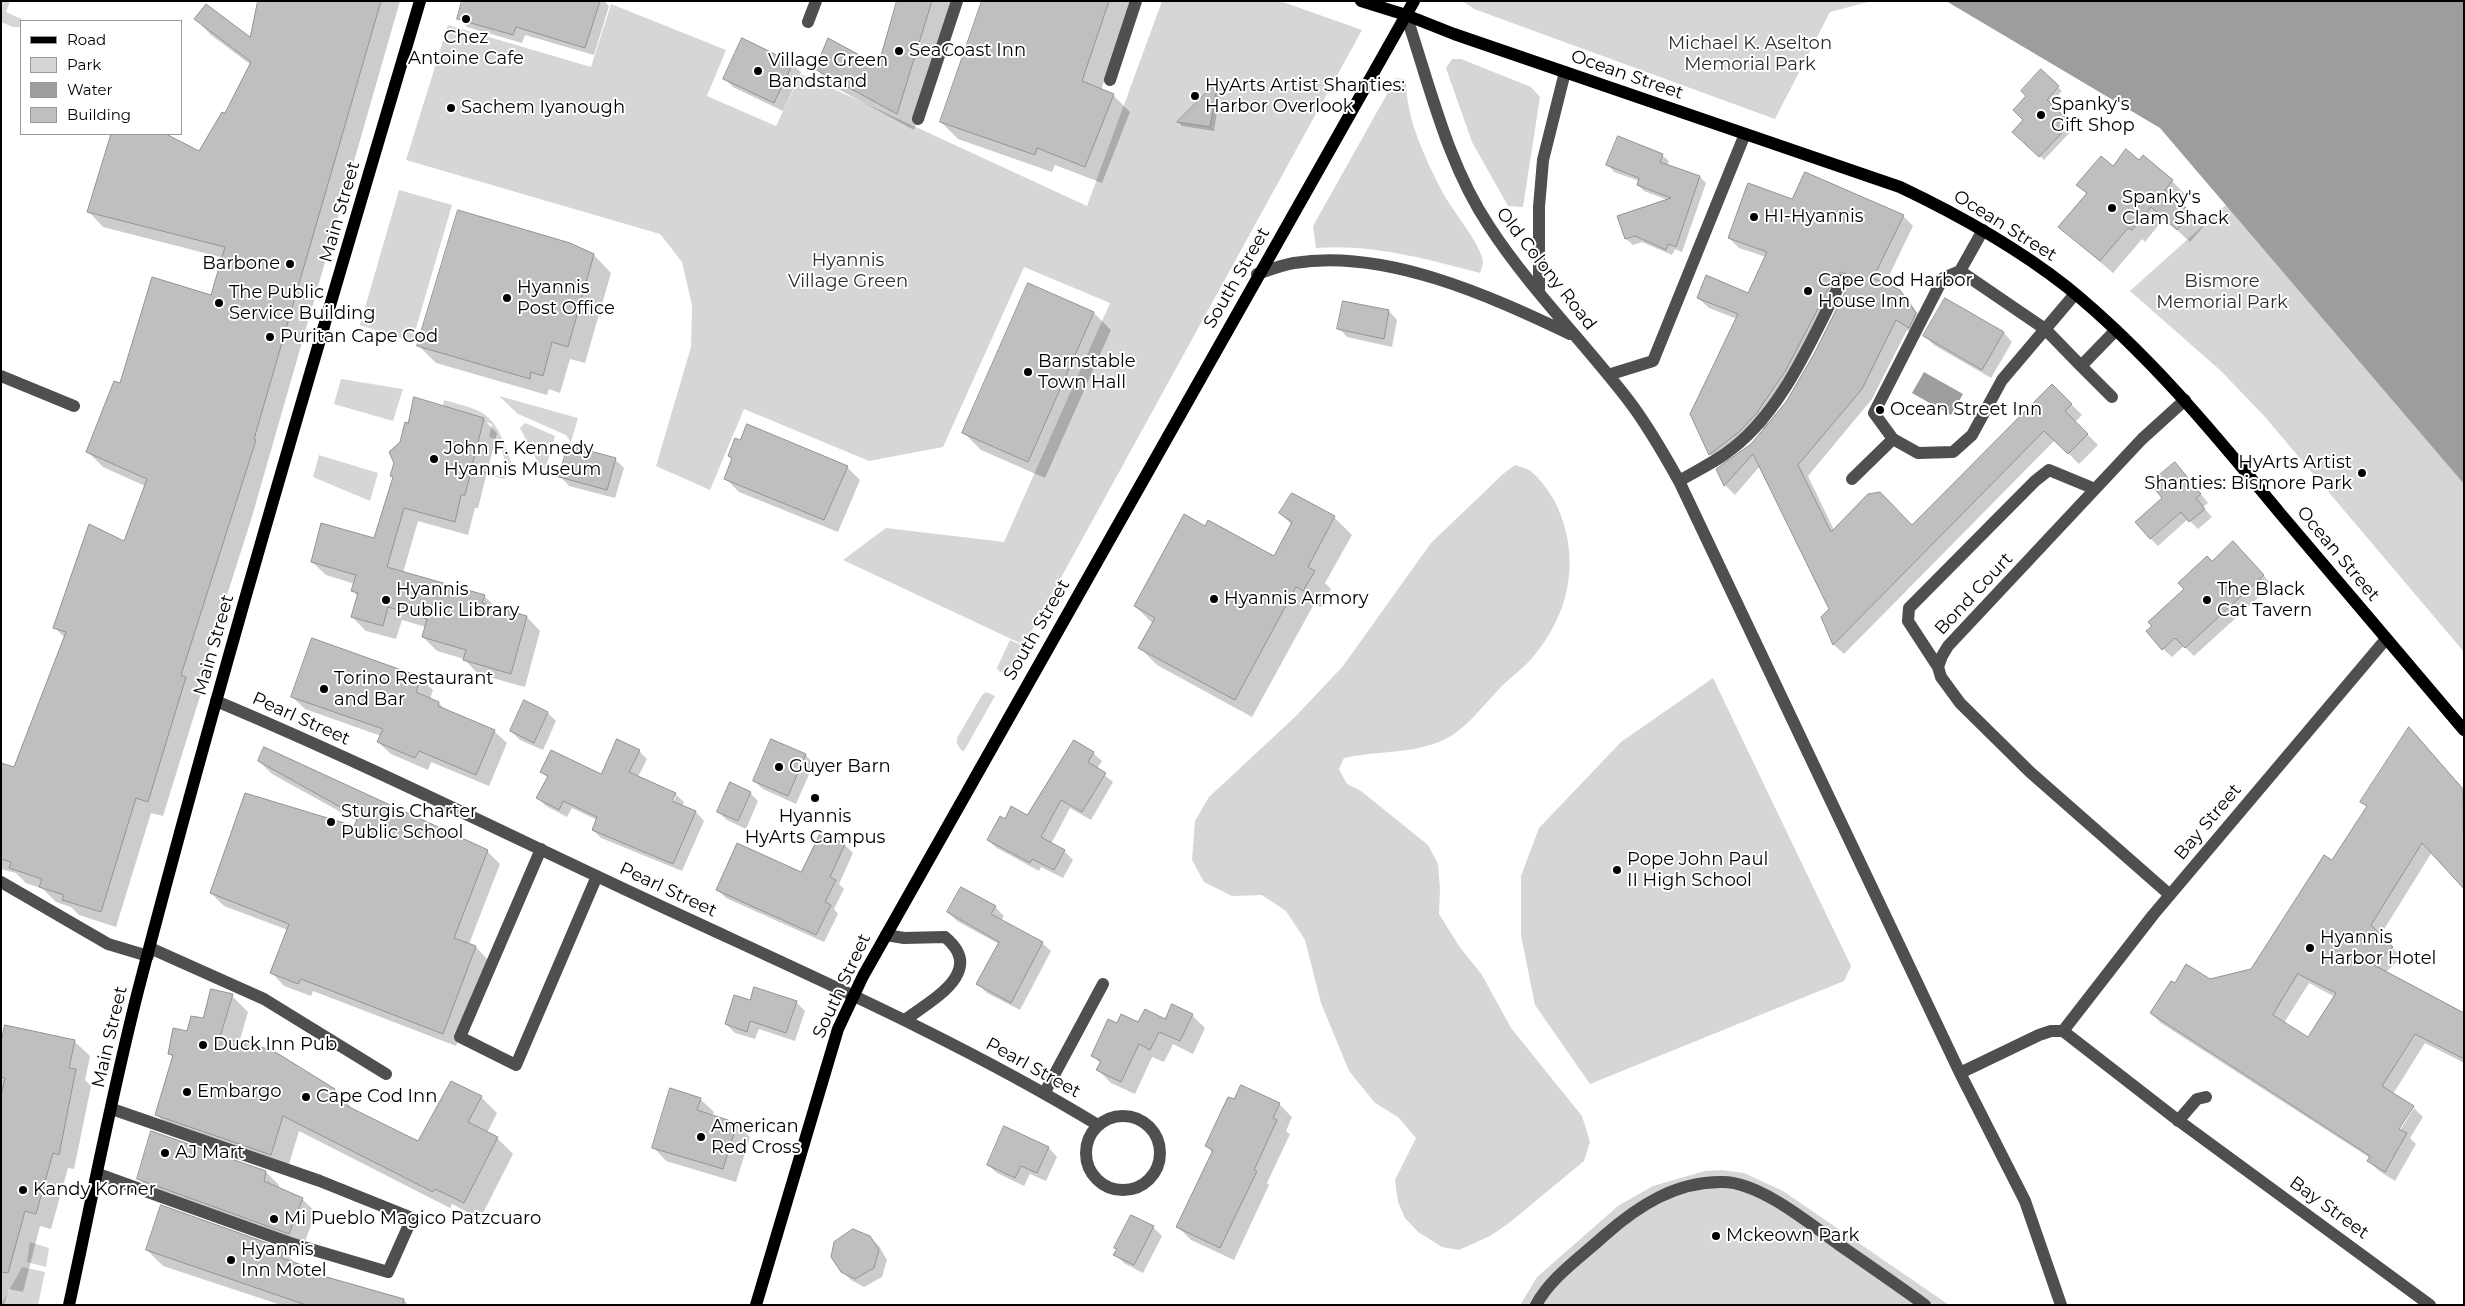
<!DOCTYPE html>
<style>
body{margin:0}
#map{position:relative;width:2465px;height:1306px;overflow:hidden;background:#fff;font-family:Montserrat,sans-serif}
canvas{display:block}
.frame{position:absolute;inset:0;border:2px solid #000;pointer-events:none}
.legend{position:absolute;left:20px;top:20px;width:162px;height:115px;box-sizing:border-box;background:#fff;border:1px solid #999;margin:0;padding:6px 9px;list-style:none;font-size:15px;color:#000}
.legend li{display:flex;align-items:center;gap:10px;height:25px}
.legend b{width:25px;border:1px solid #999}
</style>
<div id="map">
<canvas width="2465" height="1306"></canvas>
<div class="frame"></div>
<ul class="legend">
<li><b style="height:6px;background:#000"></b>Road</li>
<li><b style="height:14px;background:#d6d6d6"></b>Park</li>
<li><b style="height:14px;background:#9d9d9d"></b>Water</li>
<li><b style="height:14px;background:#bfbfbf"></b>Building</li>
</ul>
</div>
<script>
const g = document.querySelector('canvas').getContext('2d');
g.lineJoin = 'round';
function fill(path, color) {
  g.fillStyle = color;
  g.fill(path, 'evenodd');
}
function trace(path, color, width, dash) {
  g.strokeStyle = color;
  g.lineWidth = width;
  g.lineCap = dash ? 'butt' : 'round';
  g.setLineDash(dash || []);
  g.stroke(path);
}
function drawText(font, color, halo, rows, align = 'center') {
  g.font = font + ' Montserrat,sans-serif';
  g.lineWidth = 4;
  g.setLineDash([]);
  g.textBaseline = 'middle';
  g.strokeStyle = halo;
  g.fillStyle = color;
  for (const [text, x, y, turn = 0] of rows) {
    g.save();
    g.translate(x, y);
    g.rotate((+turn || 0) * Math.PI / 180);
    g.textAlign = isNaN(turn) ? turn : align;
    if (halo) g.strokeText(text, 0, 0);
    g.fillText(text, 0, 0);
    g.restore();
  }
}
const green = new Path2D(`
 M1,1H10L6,12L26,21H21V27H13L1,22Z
 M1162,1H1280L1362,30L1024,645L843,560L886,528L1004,542L1110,303L1024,267L943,447L869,461L744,409L710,490L656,466L691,347L692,305L682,262L660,234L406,160L448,25L591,67L611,4L726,50L707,96L776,126L801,74L1087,206Z
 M1462,1H1872L1830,12L1775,119L1474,9Z
 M1452,59H1461L1531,87L1540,97L1523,207L1508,206L1472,142L1446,68Z
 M1396,78L1406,80C1406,120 1426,160 1444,195C1453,211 1482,246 1483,262C1483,265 1481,270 1480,273C1426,259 1373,244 1316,248L1313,226Z
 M399,190L452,205L412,342L360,325Z
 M2227,204L2464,481V652L2265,417L2221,371L2130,291Z
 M341,379L403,389L393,421L334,404Z
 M499,396L578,418L570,445V441L566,435L518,414Z
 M444,400C480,410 492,410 506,448C509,457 514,465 511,475L503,479L476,471L477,469L499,476L504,458L499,440L489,437L492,424L483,421L484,418L443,406Z
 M525,423L555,436L545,470L536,459L520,428Z
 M319,455L378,473L370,501L313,477Z
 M1515,465C1521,467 1529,469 1533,473C1543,482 1555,499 1560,513C1580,565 1568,615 1533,657C1524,668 1512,676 1502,686C1486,702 1470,724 1451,736C1419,755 1378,750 1344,758L1339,769L1347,784L1361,791L1428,845L1438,864L1440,889L1439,914L1459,946L1482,975L1511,1028L1582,1116L1590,1142L1584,1161L1509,1223L1490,1236L1459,1250L1442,1247L1418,1232L1405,1218L1398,1202L1395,1180L1416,1138L1398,1117L1375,1103L1349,1071L1321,1003L1305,940L1286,911L1262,895L1232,896L1204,882L1192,860L1195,821L1209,797L1295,717L1343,666L1431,543L1503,474Z
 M1010,640L1023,646L1008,672H1000L997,668Z
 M1713,678L1851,966L1844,981L1590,1084L1535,1005L1521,935V876L1539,828L1621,742Z
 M986,692L995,696L964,751H962L957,744V738L982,695Z
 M1722,1170L1744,1173L1783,1191L1949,1305H1520L1537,1277L1618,1206L1653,1186L1705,1171Z
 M30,1242L49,1248L46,1267L27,1262Z
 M22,1267L45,1272L38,1305H1Z`);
const water = new Path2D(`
 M1946,1H2464V484L2160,128Z
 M1924,372L1963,394L1951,415L1912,393Z`);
const shadow = new Path2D(`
 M260,1H400L251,520L197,689L201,693L163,816L151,813L116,927L79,915L71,907L56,902L43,889L26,883L16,873L1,869V764L15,769L65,638L55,628L125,543L145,486L103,467L88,452L121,385L212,296L224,258L103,227L88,211L112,134H163L200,153L226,115L251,65L211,35L196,19L251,39Z
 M463,1H604L609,6L594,55L525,35L522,43L467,27L458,18Z
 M898,1H954L914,130L834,87L816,69L878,67Z
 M983,1H1132L1101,90L1113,95L1130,112L1102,183L1055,165L1052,172L958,139L941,122Z
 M792,64L801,72L783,111L733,87L725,79Z
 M2041,71L2062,91L2050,104L2074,128L2044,160L2014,132L2025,120L2027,96Z
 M1218,83L1221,86L1214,131L1182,126L1178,122Z
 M1662,155L1669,161L1667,166L1700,177L1706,183L1682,252L1675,249L1672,255L1642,242L1633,245L1626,239L1668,200L1644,191L1638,185L1639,181L1614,172L1608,165Z
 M2139,162L2172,181L2185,194L2178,202L2203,227L2190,242L2164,218L2145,242L2142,239L2113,273L2060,227L2087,194L2078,185L2113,167Z
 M1793,200L1903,216L1913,226L1885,284L1899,291L1910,302L1925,325L1919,337L1907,330L1872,399L1808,476L1834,530L1912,527L2052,385L2082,415L2075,422L2098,445L2079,464L2055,440L1844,654L1834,645L1823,617L1830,610L1760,466L1735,495L1725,485L1718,470L1752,445L1764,430L1762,428L1720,464L1710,454L1737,319L1709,308L1698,298L1748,294L1766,257L1739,248L1729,238ZM1852,282L1815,355L1787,403L1769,424L1767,423L1845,286Z
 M570,244L594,255L611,273L585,363L570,359L560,393L549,389L547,395L436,363L419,346Z
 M1946,300L2004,333L2012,342L1991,378L1934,345L1925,336Z
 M1344,302L1389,311L1397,320L1392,347L1347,337L1339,328Z
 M1094,313L1111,330L1045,478L981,450L963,432Z
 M483,419L497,433L478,508H475L468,535L418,521L403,573L484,596L498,609L527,617L540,631L525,687L478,674L464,659L437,651L423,637L426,627L402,620L396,639L366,631L352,617L358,597L353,591L355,584L326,575L312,562L375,540L394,478L392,476Z
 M741,442L847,467L860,480L838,532L739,492L725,478L733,460L729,456Z
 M615,459L624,468L615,498L569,486L561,477Z
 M2183,472L2208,503L2203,507L2212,517L2198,529L2188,519L2158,546L2150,538L2164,498Z
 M1292,495L1335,518L1352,535L1325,583L1331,589L1321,607L1314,604L1252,717L1157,665L1140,648L1153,624L1135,606L1206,527L1274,558L1292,525L1280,513Z
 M2242,551L2272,585L2194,656L2184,646L2172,657L2163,649L2186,589L2212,562Z
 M420,678L433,690L430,699L439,703L446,711L494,731L507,743L489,786L431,762L428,770L391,754L378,742L381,736L305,709L292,697Z
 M548,713L556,721L543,750L520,740L511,731Z
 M2410,729L2464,790V887L2432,852L2380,936L2402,957L2386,972L2464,1013V1063L2425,1043L2393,1094L2414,1108H2412L2395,1133L2397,1135L2414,1108L2423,1117L2410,1138L2416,1144L2395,1181L2379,1171L2369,1161L2370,1158L2161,1023L2151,1013L2175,984L2209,981L2252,970L2332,862L2368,808L2362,802ZM2309,983L2335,997L2308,1038L2284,1023Z
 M639,751L647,759L638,777L675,794L684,802L682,806L696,812L704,821L682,871L601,838L593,830L597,820L572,808L567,817L546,806L538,798L548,778L542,772L601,776ZM673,796H676L671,807L669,806Z
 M1093,753L1102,761L1097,769L1113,782L1091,820L1070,808L1051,844L1064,851L1073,860L1063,878L1041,867L1039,871L997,848L988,840L1006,820L1028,816Z
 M805,755L814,763L796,804L763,789L754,781Z
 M259,761L487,851L500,864L469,944L476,947L488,960L456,1046L313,991L311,996L284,986L272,973L288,930L224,906L211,893L355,827L357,821L272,774Z
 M750,793L758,801L746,829L727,820L718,812Z
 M822,834L845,845L853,853L839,884L844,889L834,909L838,914L824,942L726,898L718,890L802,874Z
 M995,907L1004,916L1001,921L1042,943L1051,951L1020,1010L987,993L978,984L999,944L957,921L948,912Z
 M232,996L248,1012L239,1043L272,1051L335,1090L351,1107L350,1109L419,1143L481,1097L497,1113L487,1133L497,1138L513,1154L480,1219L452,1204L450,1208L299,1131L287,1171L173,1131L157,1115L173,1058L169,1053L188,1032Z
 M750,1002H796L805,1011L795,1041L759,1029L755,1039L735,1033L726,1024Z
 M1192,1015L1205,1028L1193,1054L1173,1044L1164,1062L1152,1057L1135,1094L1111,1083L1098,1070L1101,1064L1092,1055L1118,1025L1166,1020Z
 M74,1041L90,1056L85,1080L91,1086L74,1169L68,1168L51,1229L40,1226L23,1292L9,1289L4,1305H1V1048Z
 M700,1099L714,1112L712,1116L736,1124L750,1137L736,1182L666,1161L653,1147Z
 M1279,1104L1292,1117L1286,1131L1290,1134L1267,1183L1269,1185L1234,1260L1191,1240L1178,1227L1213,1153L1206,1146Z
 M1005,1128L1049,1148L1057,1157L1046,1181L1030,1174L1024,1186L997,1173L988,1165Z
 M151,1132L266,1172L279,1185L278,1189L302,1199L316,1212L303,1247L152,1192L139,1179Z
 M1153,1227L1162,1236L1143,1273L1124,1263L1115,1254Z
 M870,1237L879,1246L887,1260L882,1277L864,1287L851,1280L842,1271Z
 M147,1250H283L297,1265L316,1271L322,1277L404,1300L408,1305H281L163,1266Z`);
const building = new Path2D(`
 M258,1H381L254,439L256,440L181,675L186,677L148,802L136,798L101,912L62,900L64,895L39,887L42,879L9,868L11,862L1,859V763L14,767L66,632L53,628L89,524L124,541L147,479L86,452L114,381L120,383L152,277L211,295L225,247L87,212L111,134H166L199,151L222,112L225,113L251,62L194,19L206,4L250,37Z
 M462,1H600L585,48L516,27L513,35L457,19Z
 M897,1H932L897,114L815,69L828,38L878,65Z
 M982,1H1109L1082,81L1114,94L1085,167L1037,148L1035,155L940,122Z
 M742,38L793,63L774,103L723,79Z
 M2041,69L2059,86L2047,100L2071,123L2039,157L2012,132L2023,120L2013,110L2026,96L2021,91Z
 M1218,81L1210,127L1177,122Z
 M1618,136L1663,154L1660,162L1700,176L1676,247L1668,244L1666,250L1635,236L1625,239L1617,216L1671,198L1637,185L1639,178L1606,165Z
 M2126,149L2139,160L2143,155L2173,180L2165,190L2192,213L2177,230L2151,207L2132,230L2128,228L2100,261L2058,227L2087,193L2076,185L2101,156L2113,166Z
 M1805,172L1904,215L1873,278L1900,290L1916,313L1909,328L1896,320L1862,389L1798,465L1831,532L1868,494L1880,492L1912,525L2052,384L2072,404L2065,411L2088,434L2068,454L2044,431L1833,645L1821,617L1829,609L1753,454L1724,486L1716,469L1751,444L1786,402L1814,354L1849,284L1848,275L1841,272L1835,276L1786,370L1756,414L1739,432L1709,455L1690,414L1738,314L1697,298L1706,275L1748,293L1767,252L1728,238L1746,188L1748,183L1792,199Z
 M458,210L570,243L594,254L568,347L552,342L543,376L531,372L530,379L417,346Z
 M1028,283L1094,312L1028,462L962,433Z
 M1945,298L2004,332L1982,370L1923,336Z
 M1343,301L1389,310L1384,339L1337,329Z
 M414,397L484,418L465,495H461L455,522L404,508L387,567L485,595L482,603L527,616L511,674L463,660L466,650L422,637L427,619L388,607L383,626L351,617L358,593L351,591L356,575L311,562L321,523L374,538L393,477L390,476L394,463L389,452L400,442L405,422L408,423Z
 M747,424L848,466L824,520L724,479L732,458L728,456L735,438L740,440Z
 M568,445L616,458L607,490L559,477Z
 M2175,462L2201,494L2196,498L2205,509L2189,522L2181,512L2150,539L2135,522L2162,498L2150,483Z
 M1292,493L1335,516L1308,567L1315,571L1303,591L1296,587L1235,700L1138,648L1155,618L1134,606L1184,514L1205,526L1208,520L1274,556L1292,522L1279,513Z
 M2233,541L2264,575L2185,648L2175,638L2162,650L2146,631L2152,626L2148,622L2184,589L2178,583L2207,556L2212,561Z
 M312,638L421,677L416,692L439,702L438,706L495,730L476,775L419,751L415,758L377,742L383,729L291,697Z
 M524,700L548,712L534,743L510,731Z
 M2409,727L2463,789L2464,889L2422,843L2371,925L2393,947L2374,965L2464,1013V1059L2415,1034L2382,1086L2414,1106L2399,1129L2407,1133L2385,1172L2367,1161L2370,1156L2150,1013L2171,981L2175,983L2186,964L2210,979L2251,969L2324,855L2332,860L2367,806L2360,802ZM2298,974L2336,993L2308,1037L2273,1015Z
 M617,739L640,750L629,772L676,793L672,801L696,811L673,864L592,830L597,817L563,801L559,810L536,798L548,776L540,772L551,750L601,774Z
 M771,739L806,754L788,796L753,781Z
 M1074,740L1094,752L1088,762L1106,773L1082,812L1061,800L1041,837L1065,850L1054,870L1032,859L1030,863L987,840L1000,816L1005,819L1011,806L1027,815Z
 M264,747L488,850L454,938L476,946L443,1034L301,979L298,984L270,973L289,924L210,893L245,793L354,826L358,817L258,761Z
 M730,782L751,792L738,821L717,812Z
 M821,832L845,844L830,877L836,880L825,902L831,905L816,935L716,890L737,843L801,872Z
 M961,887L996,906L991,914L1043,942L1011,1003L976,984L999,942L947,912Z
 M754,987L797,1001L786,1033L750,1021L747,1032L725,1024L734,995L750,1000Z
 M211,989L233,994L220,1037L272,1050L335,1089L331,1098L418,1141L451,1081L482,1096L468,1122L498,1137L464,1203L435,1189L433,1192L283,1116L271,1155L155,1115L173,1055L168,1054L173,1028L187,1031L191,1016L203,1018Z
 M1172,1004L1193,1014L1180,1041L1159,1032L1150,1050L1139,1044L1121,1082L1096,1070L1101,1061L1091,1056L1108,1019L1117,1023L1121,1014L1138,1022L1145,1009L1165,1019Z
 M5,1025L75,1040L69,1068L76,1069L59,1155L53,1153L36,1214L25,1211L8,1273L1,1272V1096L5,1078L1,1077V1042Z
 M1241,1085L1280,1103L1273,1118L1277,1120L1254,1170L1257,1171L1220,1248L1176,1227L1213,1150L1205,1146L1228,1097L1234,1099Z
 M670,1088L701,1098L697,1110L737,1123L723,1169L652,1148Z
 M1004,1126L1049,1147L1037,1173L1021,1166L1015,1178L987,1165Z
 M151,1131L266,1171L264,1181L303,1198L289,1234L137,1179Z
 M161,1205L284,1249L281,1258L317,1270L316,1274L404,1299L403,1305H306L146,1250Z
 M1131,1215L1154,1226L1134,1265L1113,1255L1117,1249L1114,1248Z
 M853,1229L870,1236L879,1250L874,1268L855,1279L841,1272L831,1257L834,1242Z`);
const minor = new Path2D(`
 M1406,15C1430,86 1447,163 1489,226C1530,289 1584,342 1629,401C1648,426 1664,454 1679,481L1960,1073L2025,1201L2061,1305
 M808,22L816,1
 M1110,80L1136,1
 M918,119L957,1
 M1983,230L1960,271L1943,278L1874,413L1893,439L1918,453L1953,452L1972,435L2002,380L2075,294
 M1960,271L2045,329L2081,366L2116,330
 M1257,274C1269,270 1282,265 1294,263C1385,248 1490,296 1570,334
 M1539,293V207L1543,160L1565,72
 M2081,366L2112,397
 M1608,375L1653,361L1745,134
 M1,376L74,406
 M1852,479L1893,439
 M1679,481C1694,472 1711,464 1725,454C1781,416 1812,338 1842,280
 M2095,489L2049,470L2035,481L1909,608L1908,621L1938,667L1941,677L1960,703L2030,772L2170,895
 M1938,667L1942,656L1948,646L2142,439L2185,400
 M216,701C364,763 508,835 654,903C804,973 957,1039 1098,1125
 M541,849L460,1037L516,1065L597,876
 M1,882L108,944L148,956
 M886,935L904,938L945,937C987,972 931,1000 905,1020
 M150,948L264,999L386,1074
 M2063,1031L2175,1118L2430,1305
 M1960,1073L2039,1035L2051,1031H2063L2153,915L2386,639
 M1045,1092L1103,984
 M1086 1153a37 37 0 1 1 74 0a37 37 0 1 1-74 0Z
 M2178,1121L2197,1099L2206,1097
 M98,1174L290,1243L388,1272L412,1218L320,1181L112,1109
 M1536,1305C1551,1277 1581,1257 1605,1235C1638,1206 1676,1181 1723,1182C1759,1182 1809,1223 1838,1244C1867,1264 1896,1284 1925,1305`);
const major = new Path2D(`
 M1361,1L1406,15L1454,34L1900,187C1959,215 2016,247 2067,287C2148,353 2213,432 2279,512C2341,585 2402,657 2464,730
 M69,1305C92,1199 112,1092 139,987C225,656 323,329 420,1
 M756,1305L838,1029L863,976L1414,1`);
const markers = [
 [466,19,5,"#000"],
 [899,51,5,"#000"],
 [758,71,5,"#000"],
 [1195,96,5,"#000"],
 [451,108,5,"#000"],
 [2041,115,5,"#000"],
 [2112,208,5,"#000"],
 [1754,217,5,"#000"],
 [290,264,5,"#000"],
 [1808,291,5,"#000"],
 [507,298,5,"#000"],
 [219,303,5,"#000"],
 [270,337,5,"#000"],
 [1028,372,5,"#000"],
 [1880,410,5,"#000"],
 [434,459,5,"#000"],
 [2362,473,5,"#000"],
 [1214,599,5,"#000"],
 [386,600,5,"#000"],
 [2207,600,5,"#000"],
 [324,689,5,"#000"],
 [779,767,5,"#000"],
 [815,798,5,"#000"],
 [331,822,5,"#000"],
 [1617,870,5,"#000"],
 [2310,948,5,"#000"],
 [203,1045,5,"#000"],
 [187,1092,5,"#000"],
 [306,1097,5,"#000"],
 [701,1137,5,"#000"],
 [165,1153,5,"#000"],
 [23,1190,5,"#000"],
 [274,1219,5,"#000"],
 [1716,1236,5,"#000"],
 [231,1260,5,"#000"]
];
const poiNames = [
 ["Chez",466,38,"center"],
 ["Antoine Cafe",466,59,"center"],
 ["SeaCoast Inn",909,51],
 ["Village Green",768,61],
 ["Bandstand",768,82],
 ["HyArts Artist Shanties:",1205,86],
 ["Harbor Overlook",1205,107],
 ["Spanky's",2051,105],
 ["Gift Shop",2051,126],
 ["Sachem Iyanough",461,108],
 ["Spanky's",2122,198],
 ["Clam Shack",2122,219],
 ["HI-Hyannis",1764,217],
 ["Barbone",280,264,"right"],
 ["Cape Cod Harbor",1818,281],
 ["House Inn",1818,302],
 ["Hyannis",517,288],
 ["Post Office",517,309],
 ["The Public",229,293],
 ["Service Building",229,314],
 ["Puritan Cape Cod",280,337],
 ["Barnstable",1038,362],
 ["Town Hall",1038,383],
 ["Ocean Street Inn",1890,410],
 ["John F. Kennedy",444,449],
 ["Hyannis Museum",444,470],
 ["HyArts Artist",2352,463,"right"],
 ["Shanties: Bismore Park",2352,484,"right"],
 ["Hyannis",396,590],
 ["Public Library",396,611],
 ["The Black",2217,590],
 ["Cat Tavern",2217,611],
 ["Hyannis Armory",1224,599],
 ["Torino Restaurant",334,679],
 ["and Bar",334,700],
 ["Guyer Barn",789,767],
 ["Sturgis Charter",341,812],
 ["Public School",341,833],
 ["Hyannis",815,817,"center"],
 ["HyArts Campus",815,838,"center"],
 ["Pope John Paul",1627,860],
 ["II High School",1627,881],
 ["Hyannis",2320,938],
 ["Harbor Hotel",2320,959],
 ["Duck Inn Pub",213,1045],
 ["Embargo",197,1092],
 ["Cape Cod Inn",316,1097],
 ["American",711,1127],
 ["Red Cross",711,1148],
 ["AJ Mart",175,1153],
 ["Kandy Korner",33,1190],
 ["Mi Pueblo Magico Patzcuaro",284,1219],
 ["Mckeown Park",1726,1236],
 ["Hyannis",241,1250],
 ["Inn Motel",241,1271]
];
const parkNames = [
 ["Michael K. Aselton",1750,44],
 ["Memorial Park",1750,65],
 ["Hyannis",848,261],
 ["Village Green",848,282],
 ["Bismore",2222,282],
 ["Memorial Park",2222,303]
];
const streetNames = [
 ["Ocean Street",1627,75,19],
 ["Main Street",340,212,-74],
 ["Ocean Street",2005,226,32],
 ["Old Colony Road",1546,269,52],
 ["South Street",1237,278,-60],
 ["Ocean Street",2338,554,50],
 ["Bond Court",1974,594,-47],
 ["South Street",1037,630,-60],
 ["Main Street",214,645,-74],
 ["Pearl Street",301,719,24],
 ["Bay Street",2208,822,-50],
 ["Pearl Street",668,890,25],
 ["South Street",842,986,-65],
 ["Main Street",110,1037,-77],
 ["Pearl Street",1033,1068,29],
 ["Bay Street",2329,1208,36]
];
fill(green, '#d6d6d6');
fill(water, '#9d9d9d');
fill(shadow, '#0003');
fill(building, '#bfbfbf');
trace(building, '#939393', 1);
trace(minor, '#4f4f4f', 12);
trace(major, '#000', 12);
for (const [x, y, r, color] of markers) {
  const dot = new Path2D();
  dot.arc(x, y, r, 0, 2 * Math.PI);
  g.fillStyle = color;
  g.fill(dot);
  trace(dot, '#fff', 2);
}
drawText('18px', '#000', '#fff', poiNames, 'left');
drawText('18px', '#2d2d2d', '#fff', parkNames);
drawText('18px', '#000', '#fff', streetNames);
</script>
